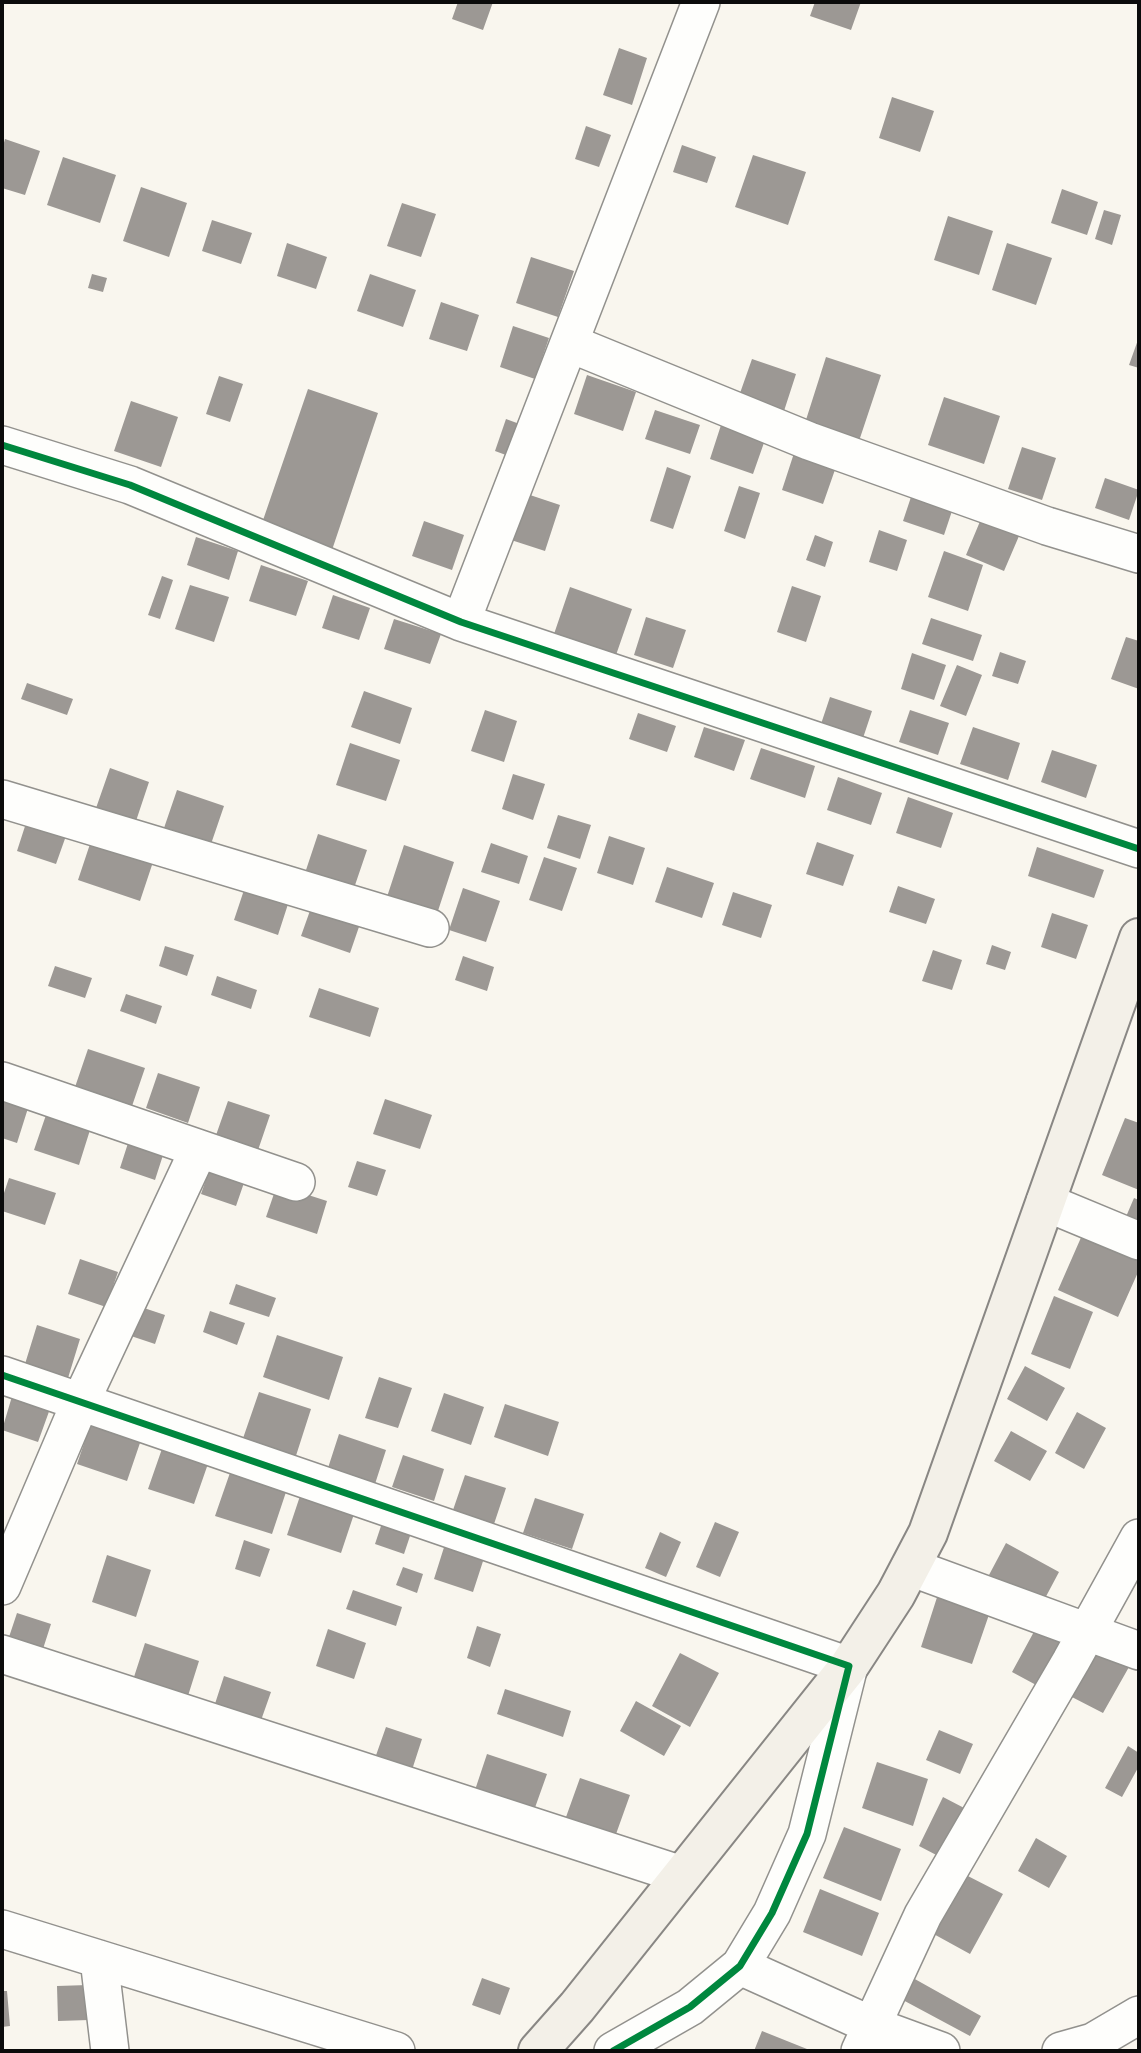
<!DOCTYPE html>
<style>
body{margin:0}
#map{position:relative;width:1141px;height:2053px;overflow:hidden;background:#f9f6ee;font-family:"Libre Baskerville",serif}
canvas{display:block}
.frame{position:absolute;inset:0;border:4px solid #0b0b0b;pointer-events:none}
</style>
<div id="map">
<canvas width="1141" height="2053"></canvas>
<div class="frame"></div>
</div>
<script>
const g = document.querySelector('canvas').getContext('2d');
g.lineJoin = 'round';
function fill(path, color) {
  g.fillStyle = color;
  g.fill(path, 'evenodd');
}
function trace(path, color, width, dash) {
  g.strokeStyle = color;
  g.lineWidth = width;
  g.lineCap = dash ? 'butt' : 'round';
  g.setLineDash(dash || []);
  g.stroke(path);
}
const building = new Path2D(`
 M458,2H493L483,30L452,19Z
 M815,2H861L851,30L810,16Z
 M619,48L647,58L632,105L603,95Z
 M892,97L934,111L920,152L879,138Z
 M586,126L611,135L599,167L575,159Z
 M5,139L40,151L25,195L2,188V150Z
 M682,145L716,157L707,183L673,172Z
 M753,155L806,172L788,225L735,207Z
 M63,157L116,175L100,223L47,205Z
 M141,187L187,203L169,257L123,241Z
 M1062,189L1098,202L1087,235L1051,223Z
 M402,203L436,214L421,257L387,246Z
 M1104,210L1121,215L1112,245L1095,239Z
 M948,216L993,231L979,275L934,260Z
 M212,220L252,233L241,264L202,251Z
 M287,243L327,257L316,289L277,276Z
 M1007,243L1052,258L1036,305L992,290Z
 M531,257L574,271L558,317L516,303Z
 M92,274L107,278L103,292L88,288Z
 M370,274L416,290L403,327L357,311Z
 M441,302L479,315L467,351L429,339Z
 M513,326L549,338L535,379L500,367Z
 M1139,337V368L1129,365Z
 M826,357L881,375L859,441L805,423Z
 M752,359L796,374L784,411L739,396Z
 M587,375L636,392L623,431L574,414Z
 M219,376L243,384L230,422L206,414Z
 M308,389L378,413L332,550L261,526Z
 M944,397L1000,416L984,464L928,445Z
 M131,401L178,417L161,467L114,451Z
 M655,410L700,425L690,454L645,439Z
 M506,419L525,426L514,458L495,451Z
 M722,422L766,437L753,474L710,459Z
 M1022,447L1056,458L1042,500L1008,489Z
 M795,450L837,464L823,504L782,490Z
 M667,467L691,476L673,529L650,521Z
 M1105,478L1139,490L1129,520L1095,508Z
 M739,486L760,493L745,539L724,531Z
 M914,488L955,502L944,535L903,521Z
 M524,493L560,505L545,551L508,539Z
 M981,519L1019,536L1004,571L966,555Z
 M424,521L464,535L452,570L412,556Z
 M879,530L907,540L897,571L869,562Z
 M815,535L833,542L825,567L806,560Z
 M196,537L238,551L229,580L187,565Z
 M944,551L983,565L968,611L928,597Z
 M261,565L308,581L296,616L249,601Z
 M162,576L173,580L160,619L148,615Z
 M190,585L229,597L214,642L175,629Z
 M792,586L821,596L806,642L777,632Z
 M570,587L632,609L616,655L554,634Z
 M333,595L370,608L359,640L322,628Z
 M646,617L686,630L673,668L634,655Z
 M931,618L982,635L973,661L922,644Z
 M394,619L441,634L430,664L384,649Z
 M1126,637L1139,641V689L1111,679Z
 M1000,652L1026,661L1018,684L992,676Z
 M912,653L946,665L934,700L901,689Z
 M957,665L982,675L966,716L940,706Z
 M27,683L73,699L67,715L21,699Z
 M364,691L412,708L400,744L351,727Z
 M830,697L872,711L863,738L821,724Z
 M485,710L517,721L504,762L471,751Z
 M910,710L949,723L938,755L899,742Z
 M638,713L676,726L667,752L629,739Z
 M704,727L745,740L734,771L694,757Z
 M973,727L1020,743L1008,780L960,764Z
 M350,743L400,760L386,801L336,785Z
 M761,748L815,766L805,798L750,779Z
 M1052,750L1097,765L1086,798L1041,782Z
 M110,768L149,782L135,824L95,811Z
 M513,774L545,784L533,820L502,809Z
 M838,777L882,793L871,825L827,810Z
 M177,790L224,806L211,844L164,828Z
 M908,797L953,813L941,848L896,833Z
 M558,815L591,825L580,859L547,848Z
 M27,820L67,833L56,864L17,851Z
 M318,834L367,850L353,891L304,876Z
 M609,836L645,848L633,885L597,873Z
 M92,838L154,859L140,901L78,880Z
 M817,842L854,855L843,886L806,874Z
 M491,843L528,856L519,884L481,872Z
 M404,845L454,862L435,920L385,903Z
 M1037,847L1104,870L1094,898L1028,876Z
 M544,857L577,868L562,911L529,900Z
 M667,867L714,883L702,918L655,902Z
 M898,886L935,899L926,924L889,912Z
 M245,887L289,901L278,935L234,920Z
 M463,888L500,901L486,942L449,930Z
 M733,892L772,905L761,938L722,925Z
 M312,905L361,921L350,953L301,936Z
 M1052,913L1088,925L1076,959L1041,947Z
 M992,945L1011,952L1005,970L986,964Z
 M165,946L194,955L187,976L159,966Z
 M933,950L962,960L952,990L922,981Z
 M463,956L494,967L487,991L455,980Z
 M55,966L92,978L85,998L48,986Z
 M217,976L257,990L251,1009L211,995Z
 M319,988L379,1008L370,1037L309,1017Z
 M126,994L162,1006L156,1024L120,1011Z
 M88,1049L145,1068L131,1109L74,1090Z
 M158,1073L200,1087L188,1123L146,1108Z
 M2,1095L29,1105L17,1143L2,1138Z
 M385,1099L432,1115L420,1149L373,1134Z
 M228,1101L270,1115L257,1153L215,1138Z
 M46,1115L90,1130L79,1165L34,1150Z
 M1125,1118L1139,1123V1190L1102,1175Z
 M129,1140L164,1152L155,1180L120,1168Z
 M357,1161L386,1170L377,1196L348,1187Z
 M211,1165L246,1177L236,1206L201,1194Z
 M9,1178L56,1193L45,1225L2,1211V1199Z
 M277,1185L327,1201L317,1234L266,1217Z
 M1134,1198L1139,1200V1225L1125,1219Z
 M1083,1233L1139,1258V1270L1118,1317L1058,1290Z
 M80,1259L118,1272L106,1307L68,1294Z
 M236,1284L276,1298L269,1317L229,1304Z
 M1054,1296L1093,1312L1070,1369L1031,1354Z
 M138,1306L165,1315L155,1344L128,1335Z
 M210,1311L245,1323L237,1345L203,1332Z
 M37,1325L80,1339L68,1378L25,1364Z
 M277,1335L343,1357L329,1400L263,1377Z
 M1025,1366L1065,1388L1047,1421L1007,1399Z
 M379,1377L412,1388L398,1428L365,1418Z
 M259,1392L311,1409L293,1465L240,1447Z
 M13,1393L51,1406L38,1442L2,1430Z
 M444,1393L484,1407L471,1445L431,1431Z
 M505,1404L559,1422L548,1456L494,1437Z
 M1077,1412L1106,1428L1084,1469L1055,1453Z
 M91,1423L141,1440L127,1481L77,1464Z
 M1011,1431L1047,1451L1030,1481L994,1461Z
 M339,1434L386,1450L375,1484L328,1468Z
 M164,1443L210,1458L194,1504L148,1489Z
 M403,1455L444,1469L434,1501L392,1487Z
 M232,1467L288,1486L272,1534L215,1516Z
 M465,1475L506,1488L494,1524L453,1510Z
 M302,1490L356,1508L341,1553L287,1535Z
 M535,1498L584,1514L572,1549L523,1533Z
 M384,1517L413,1527L404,1554L375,1544Z
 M715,1522L739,1532L720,1577L696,1567Z
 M660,1532L681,1542L666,1577L645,1568Z
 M244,1540L270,1549L260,1577L235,1569Z
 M446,1541L485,1555L473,1592L434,1579Z
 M1006,1543L1059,1572L1042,1604L989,1575Z
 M107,1555L151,1570L136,1617L92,1602Z
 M403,1567L423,1574L417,1593L396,1585Z
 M940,1588L992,1606L972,1664L921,1647Z
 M353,1590L402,1607L396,1626L346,1609Z
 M17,1613L51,1624L42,1652L8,1640Z
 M477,1626L501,1634L490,1667L467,1658Z
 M1036,1628L1062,1642L1038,1686L1012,1672Z
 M328,1629L366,1643L354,1679L316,1666Z
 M145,1643L199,1661L187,1699L133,1680Z
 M1094,1648L1129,1667L1103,1713L1068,1695Z
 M680,1653L719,1673L690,1727L652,1706Z
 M224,1676L271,1692L259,1726L213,1710Z
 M505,1689L571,1711L563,1737L497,1714Z
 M636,1701L681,1726L664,1756L620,1731Z
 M386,1727L422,1739L411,1773L374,1761Z
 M939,1730L973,1744L960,1774L926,1760Z
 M1128,1746L1139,1753V1766L1122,1797L1105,1788Z
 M487,1754L547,1774L532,1816L473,1796Z
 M877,1762L928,1779L913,1826L862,1808Z
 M580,1778L630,1795L611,1848L561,1831Z
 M943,1797L968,1810L944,1859L919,1846Z
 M844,1827L901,1849L881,1901L823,1878Z
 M1036,1838L1067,1856L1049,1888L1018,1871Z
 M962,1873L1003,1894L970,1954L930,1932Z
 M820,1889L879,1913L862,1956L803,1932Z
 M482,1978L510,1988L500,2015L472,2005Z
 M913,1978L981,2016L970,2036L901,1999Z
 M88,1985L89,2020L58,2021L57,1986Z
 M2,1991H7L10,2026L2,2027Z
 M762,2031L812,2051H754Z`);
const minor = new Path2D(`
 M569,343L809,441L1047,526L1139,554
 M2,445L130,485L461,622L1139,849
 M461,622L701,2
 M2,799L430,928
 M2,1081L296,1182
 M1045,1202L1139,1241
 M2,1375L849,1666L807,1834L772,1913L740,1966L690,2007L613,2051
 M910,1567L1139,1651
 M2,1586L80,1403L199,1149
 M2,1654L682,1875
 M2,1929L396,2051
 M99,1959L110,2051
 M740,1966L873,2026L941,2051
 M860,2051L923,1915L1071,1661L1139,1538
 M1061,2051L1093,2042L1139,2015`);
const secondary = new Path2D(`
 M538,2051L577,2007L849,1666L896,1594L928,1533L1139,938`);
const cycleway = new Path2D(`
 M2,445L130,485L461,622L1139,849
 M2,1375L849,1666L807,1834L772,1913L740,1966L690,2007L613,2051`);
fill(building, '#9c9894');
trace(minor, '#92918d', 40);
trace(secondary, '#898784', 42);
trace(minor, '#fefefc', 37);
trace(secondary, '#f3f0e8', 38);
trace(cycleway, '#00873e', 7);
</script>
